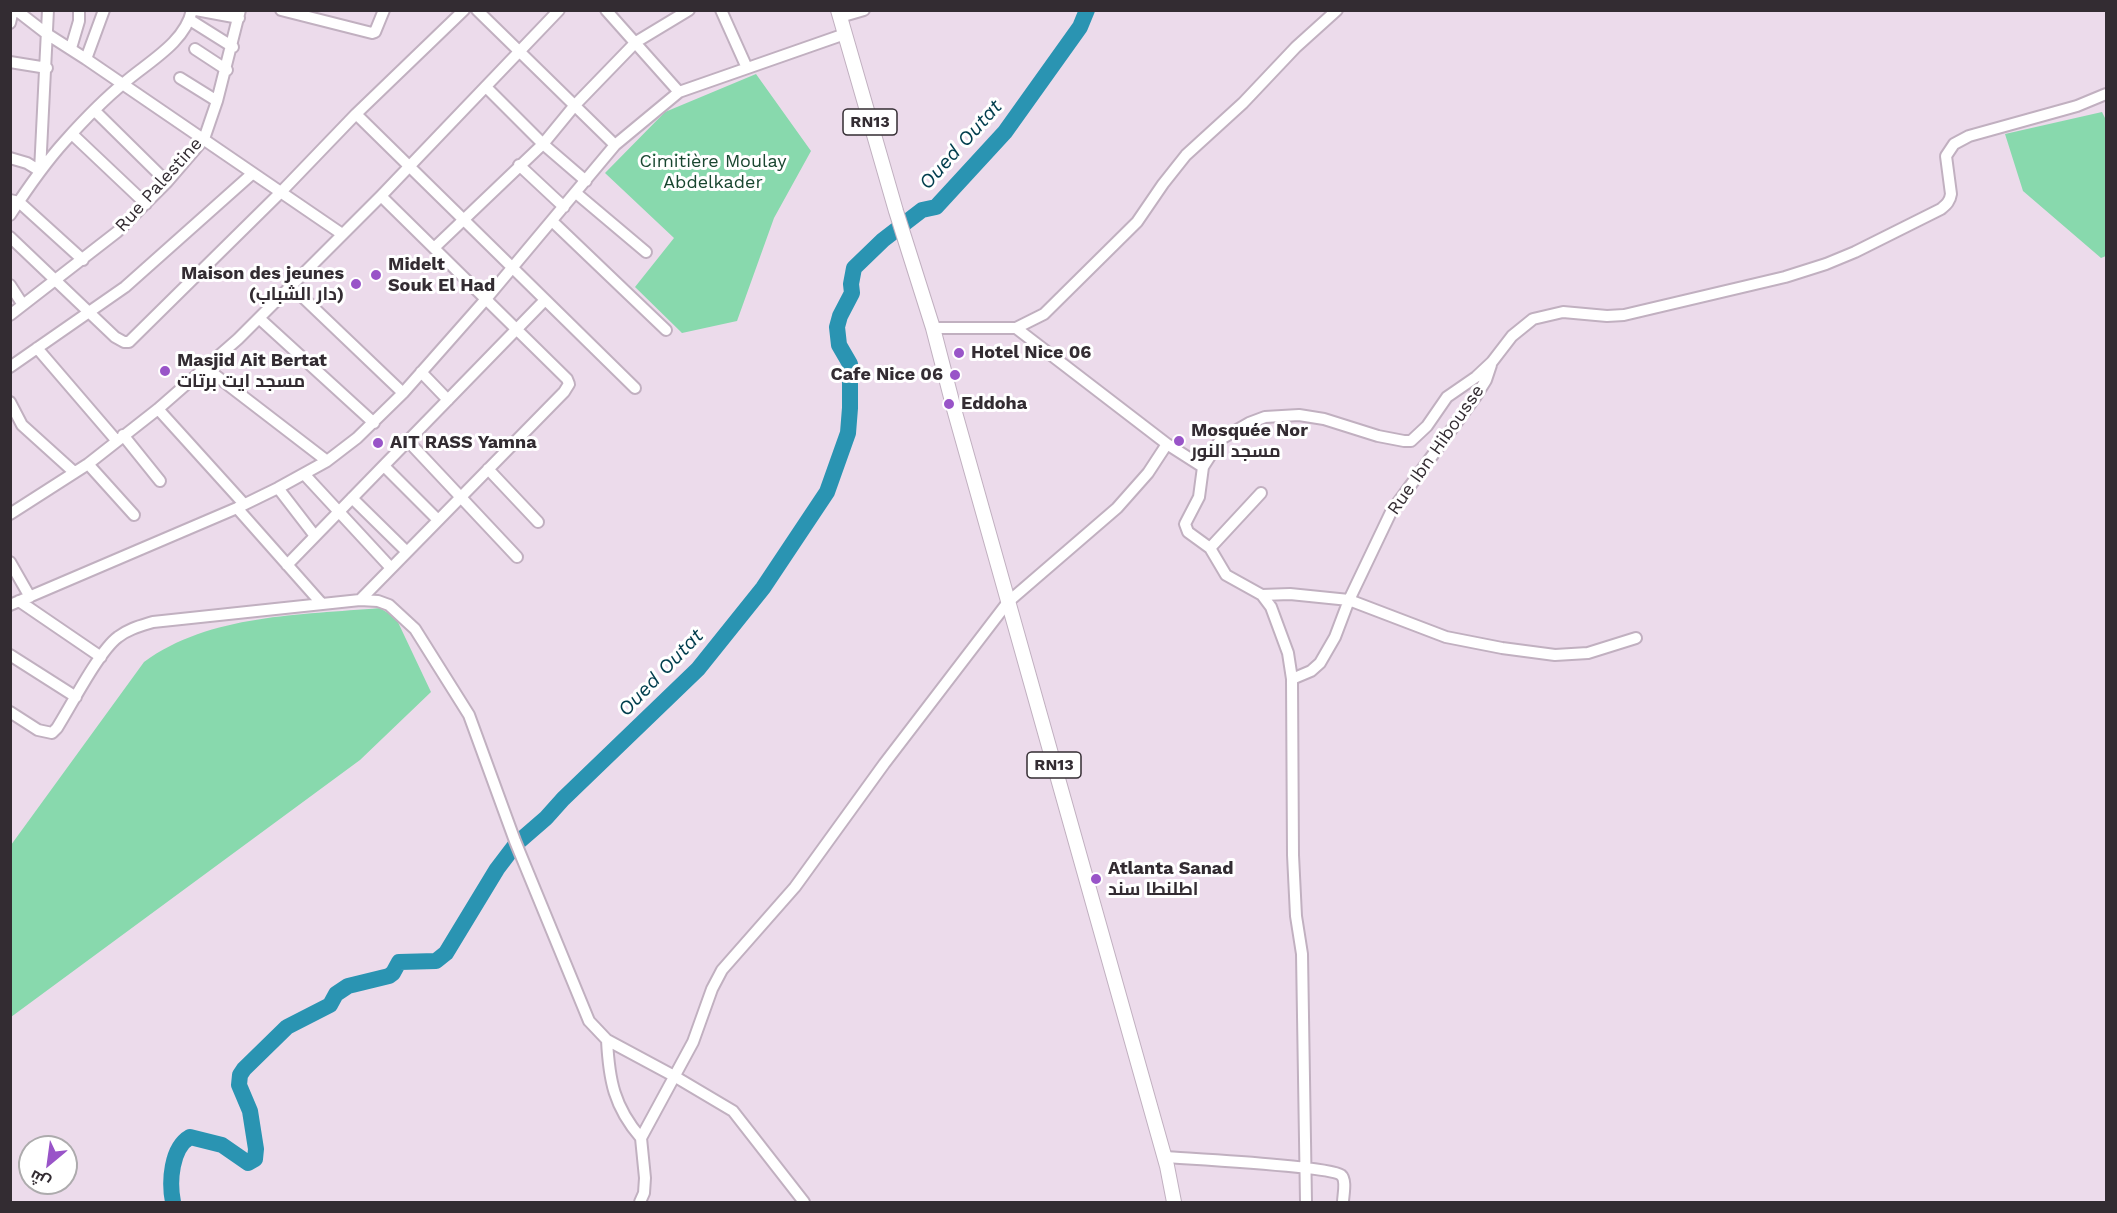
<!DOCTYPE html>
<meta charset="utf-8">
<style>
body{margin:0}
#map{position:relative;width:2117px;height:1213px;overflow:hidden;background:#ecdbeb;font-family:"Work Sans",Cairo,sans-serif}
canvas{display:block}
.frame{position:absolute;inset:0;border:12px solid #332c32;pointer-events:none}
.north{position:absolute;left:18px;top:1135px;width:60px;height:60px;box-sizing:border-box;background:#fff;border:2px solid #adabad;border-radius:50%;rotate:209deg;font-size:16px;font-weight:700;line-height:24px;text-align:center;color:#332c32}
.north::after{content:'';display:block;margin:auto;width:21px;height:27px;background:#9954c8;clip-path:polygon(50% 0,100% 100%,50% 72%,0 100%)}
</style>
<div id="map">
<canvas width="2117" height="1213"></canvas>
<div class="frame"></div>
<div class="north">ش</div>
</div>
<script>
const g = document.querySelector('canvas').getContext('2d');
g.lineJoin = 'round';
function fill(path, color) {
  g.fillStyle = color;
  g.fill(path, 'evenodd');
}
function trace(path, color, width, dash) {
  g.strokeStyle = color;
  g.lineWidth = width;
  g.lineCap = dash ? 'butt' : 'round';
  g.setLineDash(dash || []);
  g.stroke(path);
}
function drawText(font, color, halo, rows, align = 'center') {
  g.font = font + ' "Work Sans",Cairo,sans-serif';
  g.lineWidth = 6;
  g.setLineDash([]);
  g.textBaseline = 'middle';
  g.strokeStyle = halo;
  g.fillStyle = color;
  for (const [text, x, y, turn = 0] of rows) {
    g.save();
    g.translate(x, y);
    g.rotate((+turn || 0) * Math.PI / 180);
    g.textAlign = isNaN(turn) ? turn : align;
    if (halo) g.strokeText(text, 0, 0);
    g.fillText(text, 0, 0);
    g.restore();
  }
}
const green = new Path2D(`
 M756,74L811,151L774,218L737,321L682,333L635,287L674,238L605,173L665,112Z
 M2102,112L2106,120V256L2101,258L2023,191L2005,134Z
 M380,608L396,618L431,692L360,760L11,1017V845L144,662C210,614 301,615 380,608Z`);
const river = new Path2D(`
 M173,1202C169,1182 171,1148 190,1137L222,1145L248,1163L255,1159L256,1149L250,1111L239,1085L240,1075L244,1069L287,1027L330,1005L336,994L348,986L389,976L393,973L399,962L436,961L446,953L497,869L516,844L546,818L563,799L698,669L763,588L827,492L848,433L850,408V364L839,345L837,327L840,316L852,293L851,284L854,268L883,240L922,210L936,207L1005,132L1080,27L1087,10`);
const minor = new Path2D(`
 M16,10L47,34L86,59L342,234
 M196,10L239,18
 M281,10L372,33L375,32L384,10
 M477,10L615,145
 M606,10L679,92
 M721,10L747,68
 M840,17L864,10
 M190,20L233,47
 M10,23L13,10
 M71,48L79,21V10
 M195,49L227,70
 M86,59L104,10
 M10,62L47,68
 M180,78L217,101
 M486,87L543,144L586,181
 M95,111L167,182
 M356,114L635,388
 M72,134L146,204
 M10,158L27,163L40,171L48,10
 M519,165L564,207
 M576,193L646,252
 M10,200L19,202L83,260
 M10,215C27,189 44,164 65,141C83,121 103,100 124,83C148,62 185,43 192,10
 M552,221L666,330
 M10,237L115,337L124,342H129L281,192L356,114L464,10
 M434,248L543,144L575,105L636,42L689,10
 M10,285L23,305
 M291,286L403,393
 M10,315L117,232L167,182L204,139L217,101L240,10
 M260,319L374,423
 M933,328H1016L1044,314L1137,222L1163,184L1186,155L1243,103L1296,47L1337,10
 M1016,328L1167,444L1203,467
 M37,348L116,440
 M10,367L125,287L253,173
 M206,368L327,461
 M421,372L448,400
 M10,402L22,425L74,472
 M158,409L244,504
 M123,435L160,481
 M408,441L517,557
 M88,464L134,515
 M384,466L438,520
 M488,469L538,522
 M304,474L391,568
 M278,488L315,536
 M352,498L407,552
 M237,508L322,604
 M10,514L88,464L158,409L238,339L381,196L559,10
 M1210,548L1261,493
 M10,562L30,597
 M287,565L545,300
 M1262,595L1290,594L1349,600L1446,637L1502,648L1555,655L1588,653L1636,638
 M360,600L564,392L569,384L567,379L381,196
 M19,601L101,657
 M10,605L237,508L278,488L327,461L357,438L403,393L486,299L615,145L679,92L845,34
 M10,655L76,697
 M1292,679L1311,671L1320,663L1335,637L1349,600L1391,512L1476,396L1486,380L1491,365
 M10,712L38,730L52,733L57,728C71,706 99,651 118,637C128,629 140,626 153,622L360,600L378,601L389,605L415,629L469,715L515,841L589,1021L607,1040C609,1080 614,1107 641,1138
 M607,1040L674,1076L733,1111L804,1202
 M1165,1157C1190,1159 1329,1166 1341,1175C1347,1180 1343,1196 1343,1202
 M640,1202L644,1193L645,1178L641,1138L693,1042L712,989L722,970L795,887L884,764L1008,602L1117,508L1148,473L1167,444
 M1306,1202L1302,954L1296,916L1293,855L1292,679L1288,653L1271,607L1262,595L1226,575L1210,548L1188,532L1185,524L1199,497L1203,467L1221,439L1249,423L1265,417L1299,415L1324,419L1378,436L1404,441H1411L1427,426L1447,397L1476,377L1492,362L1512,336L1533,319L1563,312L1607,316L1624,315L1785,277L1826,264L1855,252L1941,209C1947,204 1950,201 1951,194L1946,156L1954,144L1969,136L2077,106L2106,94`);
const major = new Path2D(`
 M838,10L896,211L933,328L954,409L1167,1166L1174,1202`);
const markers = [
 [376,275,6,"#9954c8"],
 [356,284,6,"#9954c8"],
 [959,353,6,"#9954c8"],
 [165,371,6,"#9954c8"],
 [955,375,6,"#9954c8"],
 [949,404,6,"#9954c8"],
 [1179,441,6,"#9954c8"],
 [378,443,6,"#9954c8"],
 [1096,879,6,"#9954c8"]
];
const shields = [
 [870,122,54],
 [1054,765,54]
];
const shieldNames = [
 ["RN13",870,122],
 ["RN13",1054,765]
];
const parkNames = [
 ["Cimitière Moulay",713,162],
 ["Abdelkader",713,183]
];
const streetNames = [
 ["Rue Palestine",159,185,-48],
 ["Rue Ibn Hibousse",1436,450,-55]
];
const poiNames = [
 ["Midelt",388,265],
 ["Souk El Had",388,286],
 ["Maison des jeunes",344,274,"right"],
 ["(دار الشباب)",344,295,"right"],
 ["Hotel Nice 06",971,353],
 ["Masjid Ait Bertat",177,361],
 ["مسجد ايت برتات",177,382],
 ["Cafe Nice 06",943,375,"right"],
 ["Eddoha",961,404],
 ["Mosquée Nor",1191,431],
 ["مسجد النور",1191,452],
 ["AIT RASS Yamna",390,443],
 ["Atlanta Sanad",1108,869],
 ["اطلنطا سند",1108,890]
];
const waterNames = [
 ["Oued Outat",961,145,-48],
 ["Oued Outat",661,673,-46]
];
fill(green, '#88d9ad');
trace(river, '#2a94b2', 16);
trace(minor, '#c1b0c0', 14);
trace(major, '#c1b0c0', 16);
trace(minor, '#fff', 10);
trace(major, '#fff', 14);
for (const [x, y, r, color] of markers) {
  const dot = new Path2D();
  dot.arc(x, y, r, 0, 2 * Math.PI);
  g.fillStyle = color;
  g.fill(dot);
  trace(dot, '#fff', 2);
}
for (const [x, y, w] of shields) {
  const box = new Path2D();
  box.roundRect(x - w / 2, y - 13, w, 26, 4.5);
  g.fillStyle = '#fff';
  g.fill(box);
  trace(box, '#332c32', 1.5);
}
drawText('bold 16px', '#332c32', null, shieldNames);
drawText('18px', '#194630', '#fff', parkNames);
drawText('18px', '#332c32', '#fff', streetNames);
drawText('bold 18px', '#332c32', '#fff', poiNames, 'left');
drawText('italic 20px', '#003d4d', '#fff', waterNames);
</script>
